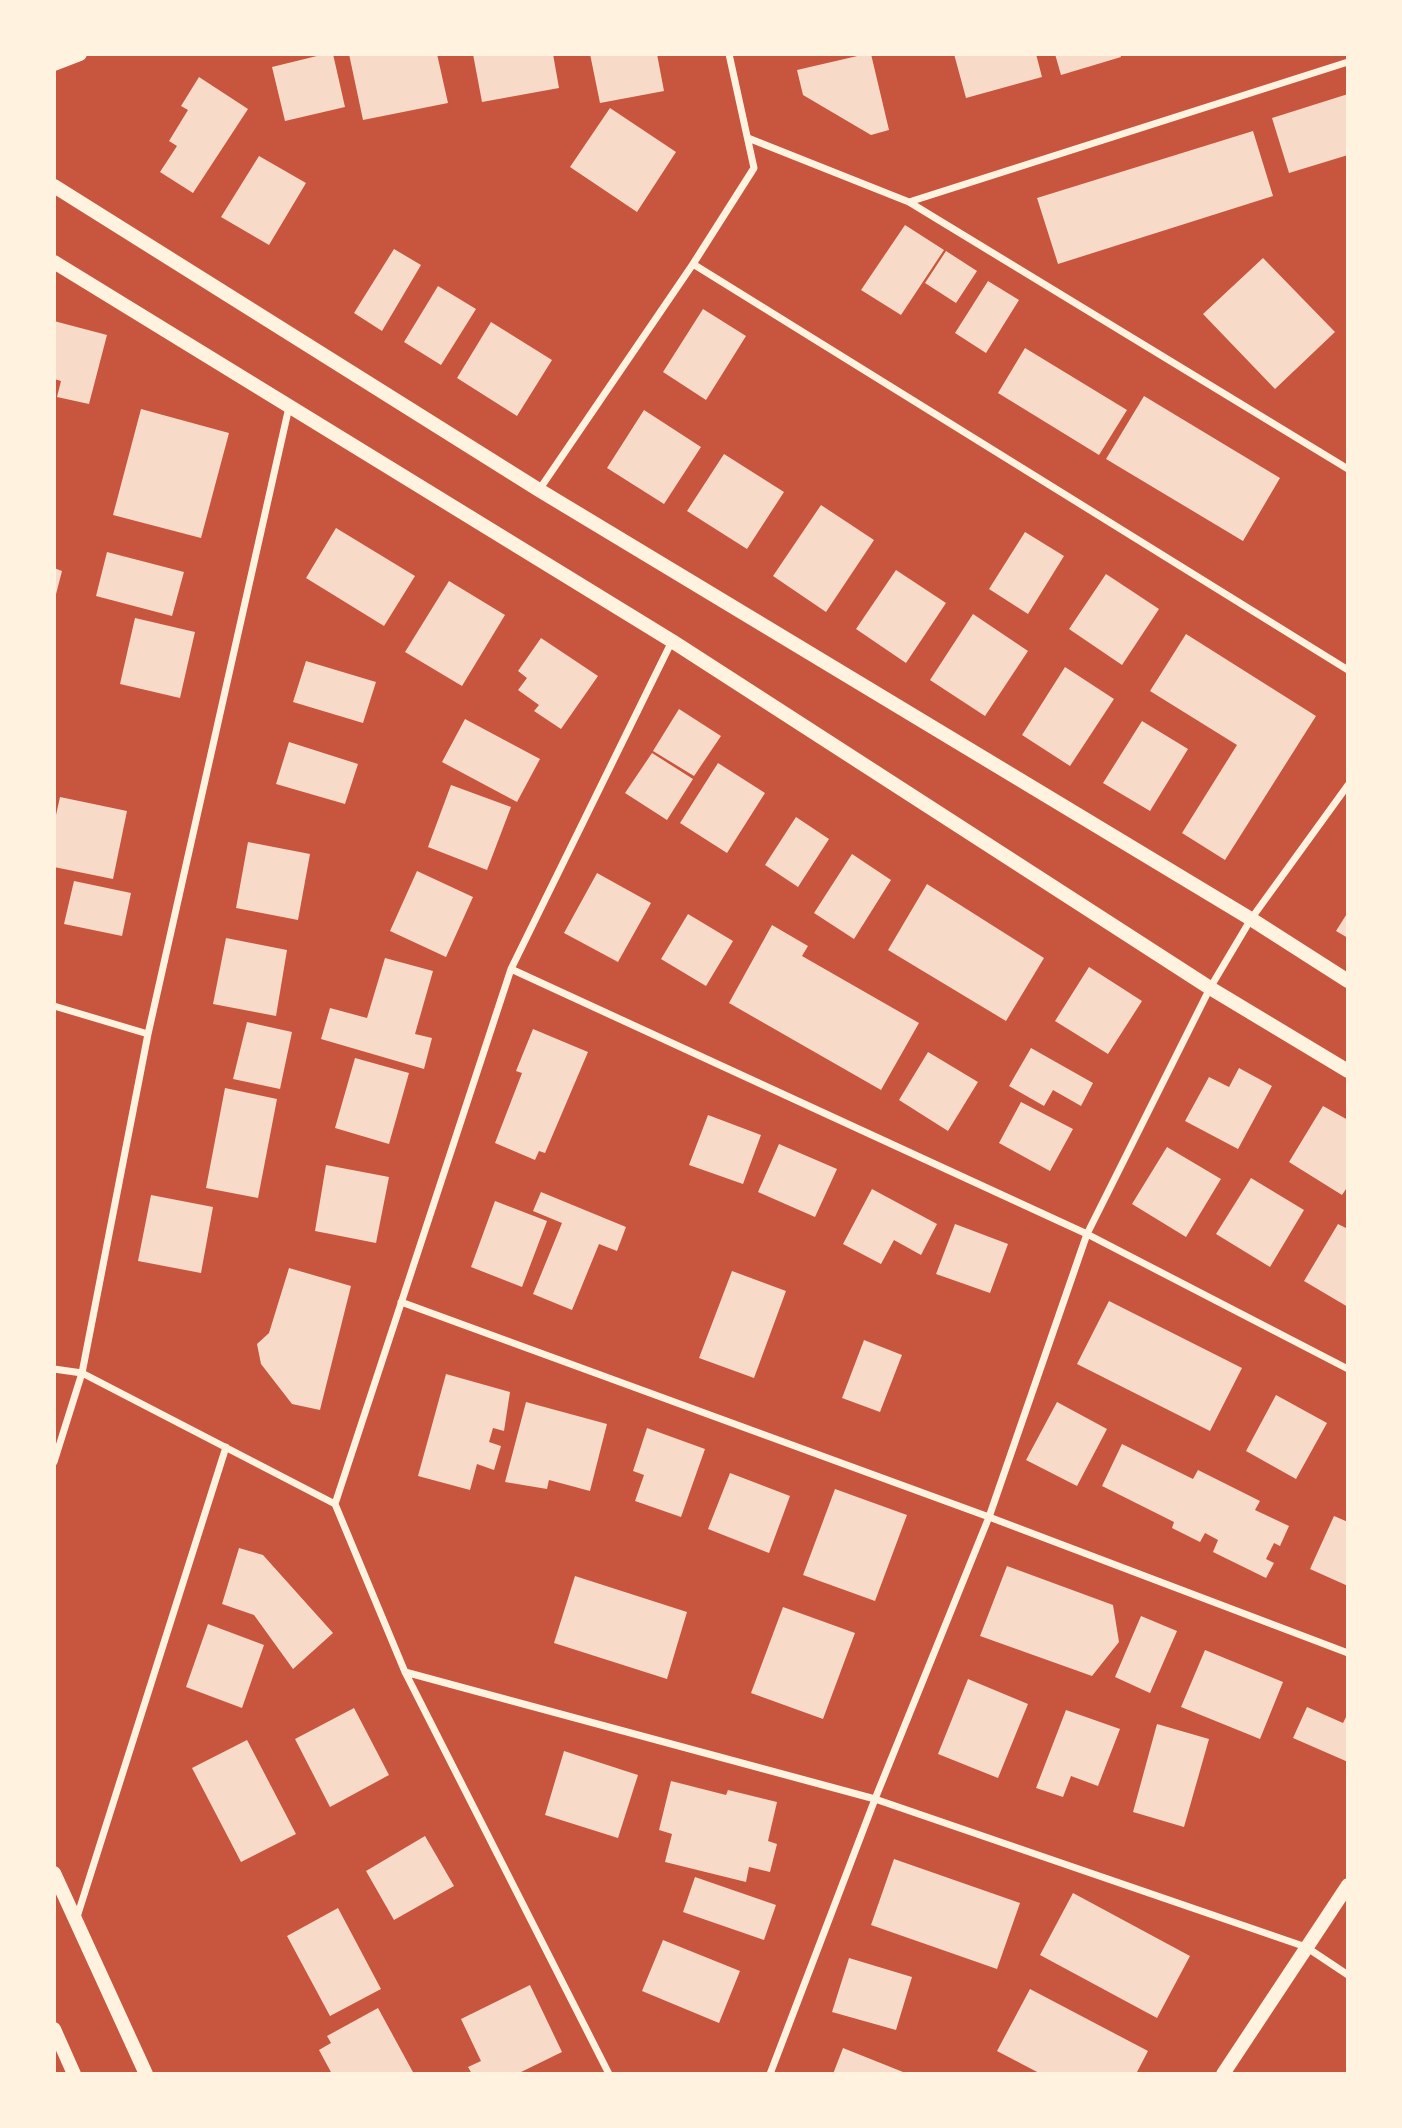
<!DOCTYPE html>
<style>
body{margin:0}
#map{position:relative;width:1402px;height:2128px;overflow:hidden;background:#c8553d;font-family:"Sofia Sans Condensed",sans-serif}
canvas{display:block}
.frame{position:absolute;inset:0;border:56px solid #fff3e0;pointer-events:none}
</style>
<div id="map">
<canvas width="1402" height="2128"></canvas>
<div class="frame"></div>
</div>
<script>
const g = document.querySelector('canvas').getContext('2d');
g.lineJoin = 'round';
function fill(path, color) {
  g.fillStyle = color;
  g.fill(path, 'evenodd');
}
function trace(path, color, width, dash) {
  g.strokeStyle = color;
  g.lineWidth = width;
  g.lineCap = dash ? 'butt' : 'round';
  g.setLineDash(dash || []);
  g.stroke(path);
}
const building = new Path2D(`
 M325,54H333L345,107L285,121L272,67Z
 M349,54H437L448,103L363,120Z
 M473,54H553L559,88L482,102Z
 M590,54H657L664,91L600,103Z
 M866,54H871L889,130L871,135L803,95L797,70Z
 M954,54H1036L1042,77L966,98Z
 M1055,54H1120L1121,57L1061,75Z
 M199,77L248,109L193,193L160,172L177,146L169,141L188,110L181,106Z
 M1348,94V155L1289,173L1272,118Z
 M610,108L676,152L637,212L570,167Z
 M1253,131L1273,196L1058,264L1037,198Z
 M259,156L306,183L269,245L221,217Z
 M905,225L944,250L901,315L861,290Z
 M394,249L421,265L382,331L354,313Z
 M946,251L977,271L956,303L925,283Z
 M1263,258L1335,332L1275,389L1203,314Z
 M988,281L1019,300L986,353L955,333Z
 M438,286L476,309L441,365L404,342Z
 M703,309L746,336L706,400L663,372Z
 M54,321L107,335L89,404L57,397L61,381L54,379Z
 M491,322L552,360L517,416L457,378Z
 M1025,348L1127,410L1099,455L998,393Z
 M1144,396L1280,478L1243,541L1106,459Z
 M141,409L229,433L201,538L113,515Z
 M644,410L701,447L664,504L607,468Z
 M724,454L784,492L747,549L687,511Z
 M821,505L874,540L826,612L773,576Z
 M336,528L415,576L384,626L306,578Z
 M1025,532L1064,556L1028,614L989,589Z
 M107,552L184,572L172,616L96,596Z
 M54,568L62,571L55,598H54Z
 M896,570L946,603L906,663L856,629Z
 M1106,574L1159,609L1122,665L1069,629Z
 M449,581L505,615L462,686L405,652Z
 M973,614L1028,651L985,716L930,680Z
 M135,618L195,632L180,698L120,684Z
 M1186,634L1316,716L1225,860L1182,833L1237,745L1150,691Z
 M541,638L598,676L561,729L534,711L539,705L518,690L527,678L518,671Z
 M306,661L376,682L363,723L293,702Z
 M1065,667L1114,699L1070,766L1022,735Z
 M679,709L721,736L694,776L653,751Z
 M465,719L540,759L517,802L442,762Z
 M1142,721L1188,749L1150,811L1103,783Z
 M289,742L358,764L345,804L276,784Z
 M652,753L693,779L667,820L625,793Z
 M718,763L765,793L727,853L680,823Z
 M451,785L511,807L487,870L428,847Z
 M60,797L127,811L113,879L54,867V824Z
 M796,817L829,839L798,887L765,865Z
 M248,842L310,854L298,920L236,908Z
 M852,854L891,880L854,939L814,913Z
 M417,871L473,897L446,957L390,931Z
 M597,873L651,903L618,962L564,933Z
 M74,881L131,893L122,936L64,924Z
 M927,884L1044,958L1006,1021L888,950Z
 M1348,912V938L1336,931Z
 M688,914L733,941L706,986L661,959Z
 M772,925L808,946L802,956L919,1023L881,1090L729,1003Z
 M226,938L287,950L276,1016L213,1004Z
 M385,958L433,971L415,1034L432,1038L424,1069L321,1039L330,1008L367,1018Z
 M1089,967L1142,1001L1108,1054L1055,1021Z
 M247,1022L292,1032L280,1089L233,1079Z
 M533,1029L588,1052L545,1153L539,1151L535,1160L495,1143L522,1073L516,1071Z
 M1031,1048L1093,1083L1081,1106L1053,1090L1044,1106L1009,1086Z
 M928,1052L978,1082L948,1131L899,1100Z
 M355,1058L409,1073L389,1144L335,1128Z
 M1239,1068L1272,1086L1238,1149L1185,1121L1209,1077L1229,1087Z
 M225,1088L277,1099L258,1198L206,1188Z
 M1021,1102L1073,1129L1050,1171L999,1143Z
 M1323,1106L1348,1120V1186L1342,1195L1289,1162Z
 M708,1115L761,1135L743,1184L689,1165Z
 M779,1144L837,1169L815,1217L758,1192Z
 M1167,1147L1221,1179L1186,1237L1132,1204Z
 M326,1165L389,1177L376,1243L315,1231Z
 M1251,1178L1304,1210L1270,1267L1216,1234Z
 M872,1189L937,1224L921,1255L894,1240L881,1264L843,1244Z
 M541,1192L626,1227L617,1251L599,1244L572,1310L533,1294L562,1223L533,1211Z
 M151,1195L213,1207L201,1273L138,1261Z
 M495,1201L547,1221L522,1287L471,1267Z
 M955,1224L1008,1244L990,1293L936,1274Z
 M1338,1224L1348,1229V1307L1304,1281Z
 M289,1268L351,1286L320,1410L292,1404L261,1364L257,1344L269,1333Z
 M732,1271L786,1291L754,1378L699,1358Z
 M1109,1301L1242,1368L1210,1431L1077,1364Z
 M864,1340L902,1355L880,1412L842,1398Z
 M446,1374L510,1392L504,1431L493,1428L489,1442L501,1446L494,1470L477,1464L470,1490L418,1476Z
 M1276,1395L1327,1423L1296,1479L1246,1451Z
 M526,1402L607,1424L590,1491L549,1480L547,1489L505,1482Z
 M1057,1402L1107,1429L1077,1486L1026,1460Z
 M647,1428L705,1449L681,1517L635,1501L644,1475L633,1471Z
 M1122,1444L1193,1479L1198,1470L1260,1501L1255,1510L1289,1526L1280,1546L1274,1543L1266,1559L1274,1563L1266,1578L1213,1552L1218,1540L1205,1533L1200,1542L1172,1528L1174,1522L1102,1486Z
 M730,1473L790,1496L769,1553L708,1529Z
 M835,1489L907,1515L875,1601L803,1575Z
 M1334,1516L1348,1522V1586L1310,1569Z
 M239,1548L263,1555L333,1633L293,1669L254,1615L222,1604Z
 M1007,1566L1113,1605L1119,1642L1092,1676L980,1636Z
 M575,1576L687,1612L667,1679L554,1643Z
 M783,1607L855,1633L823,1719L751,1693Z
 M1141,1616L1177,1631L1150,1693L1115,1677Z
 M208,1624L264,1645L242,1708L186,1687Z
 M1205,1650L1283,1682L1260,1739L1181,1707Z
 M968,1679L1028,1704L998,1778L938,1754Z
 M1307,1707L1343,1723L1348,1713V1762L1293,1738Z
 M354,1708L389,1775L330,1807L295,1739Z
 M1066,1710L1120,1729L1098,1786L1071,1776L1063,1797L1036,1788Z
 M1157,1724L1209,1739L1184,1827L1133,1812Z
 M247,1740L296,1834L241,1862L192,1768Z
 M564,1751L638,1775L618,1838L545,1815Z
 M671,1781L726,1795L728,1790L777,1802L768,1841L777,1844L770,1872L749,1867L746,1882L665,1862L672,1834L659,1830Z
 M425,1836L454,1886L394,1920L366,1871Z
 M894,1859L1020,1903L997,1969L871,1925Z
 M695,1877L776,1905L764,1940L683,1912Z
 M1073,1893L1190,1956L1157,2018L1040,1955Z
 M338,1908L381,1989L330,2016L287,1936Z
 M663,1940L740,1971L719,2023L642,1991Z
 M849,1958L912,1977L896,2030L832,2012Z
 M530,1985L562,2052L517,2074H472L468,2067L481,2061L461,2019Z
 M1030,1989L1148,2051L1136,2074H1041L997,2051Z
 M378,2008L414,2074H332L319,2050L331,2043L327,2036Z
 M843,2048L908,2074H833Z`);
const minor = new Path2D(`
 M748,138L909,202L1348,469
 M909,202L1348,62
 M693,264L1348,670
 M539,490L693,264L754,168L729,54
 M511,969L1087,1234L1348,1369
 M54,1006L148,1034
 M401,1302L989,1517L1348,1653
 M54,1369L82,1373L335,1504L405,1672L609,2074
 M54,1462L82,1373L148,1034L289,407
 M335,1504L511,969L672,641
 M405,1672L875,1799L1306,1947L1348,1975
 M77,1917L226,1447
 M770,2074L875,1799L989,1517L1087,1234L1210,988L1251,919L1348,785`);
const secondary = new Path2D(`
 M54,64L80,54
 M54,186L539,490L1251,919L1348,981
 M54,262L672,641L1210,988L1348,1071
 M54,1873L146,2074
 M54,2029L74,2074
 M1223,2074L1348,1885`);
fill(building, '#f7dbc8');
trace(minor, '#fff3e0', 7);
trace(secondary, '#fff3e0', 14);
</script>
